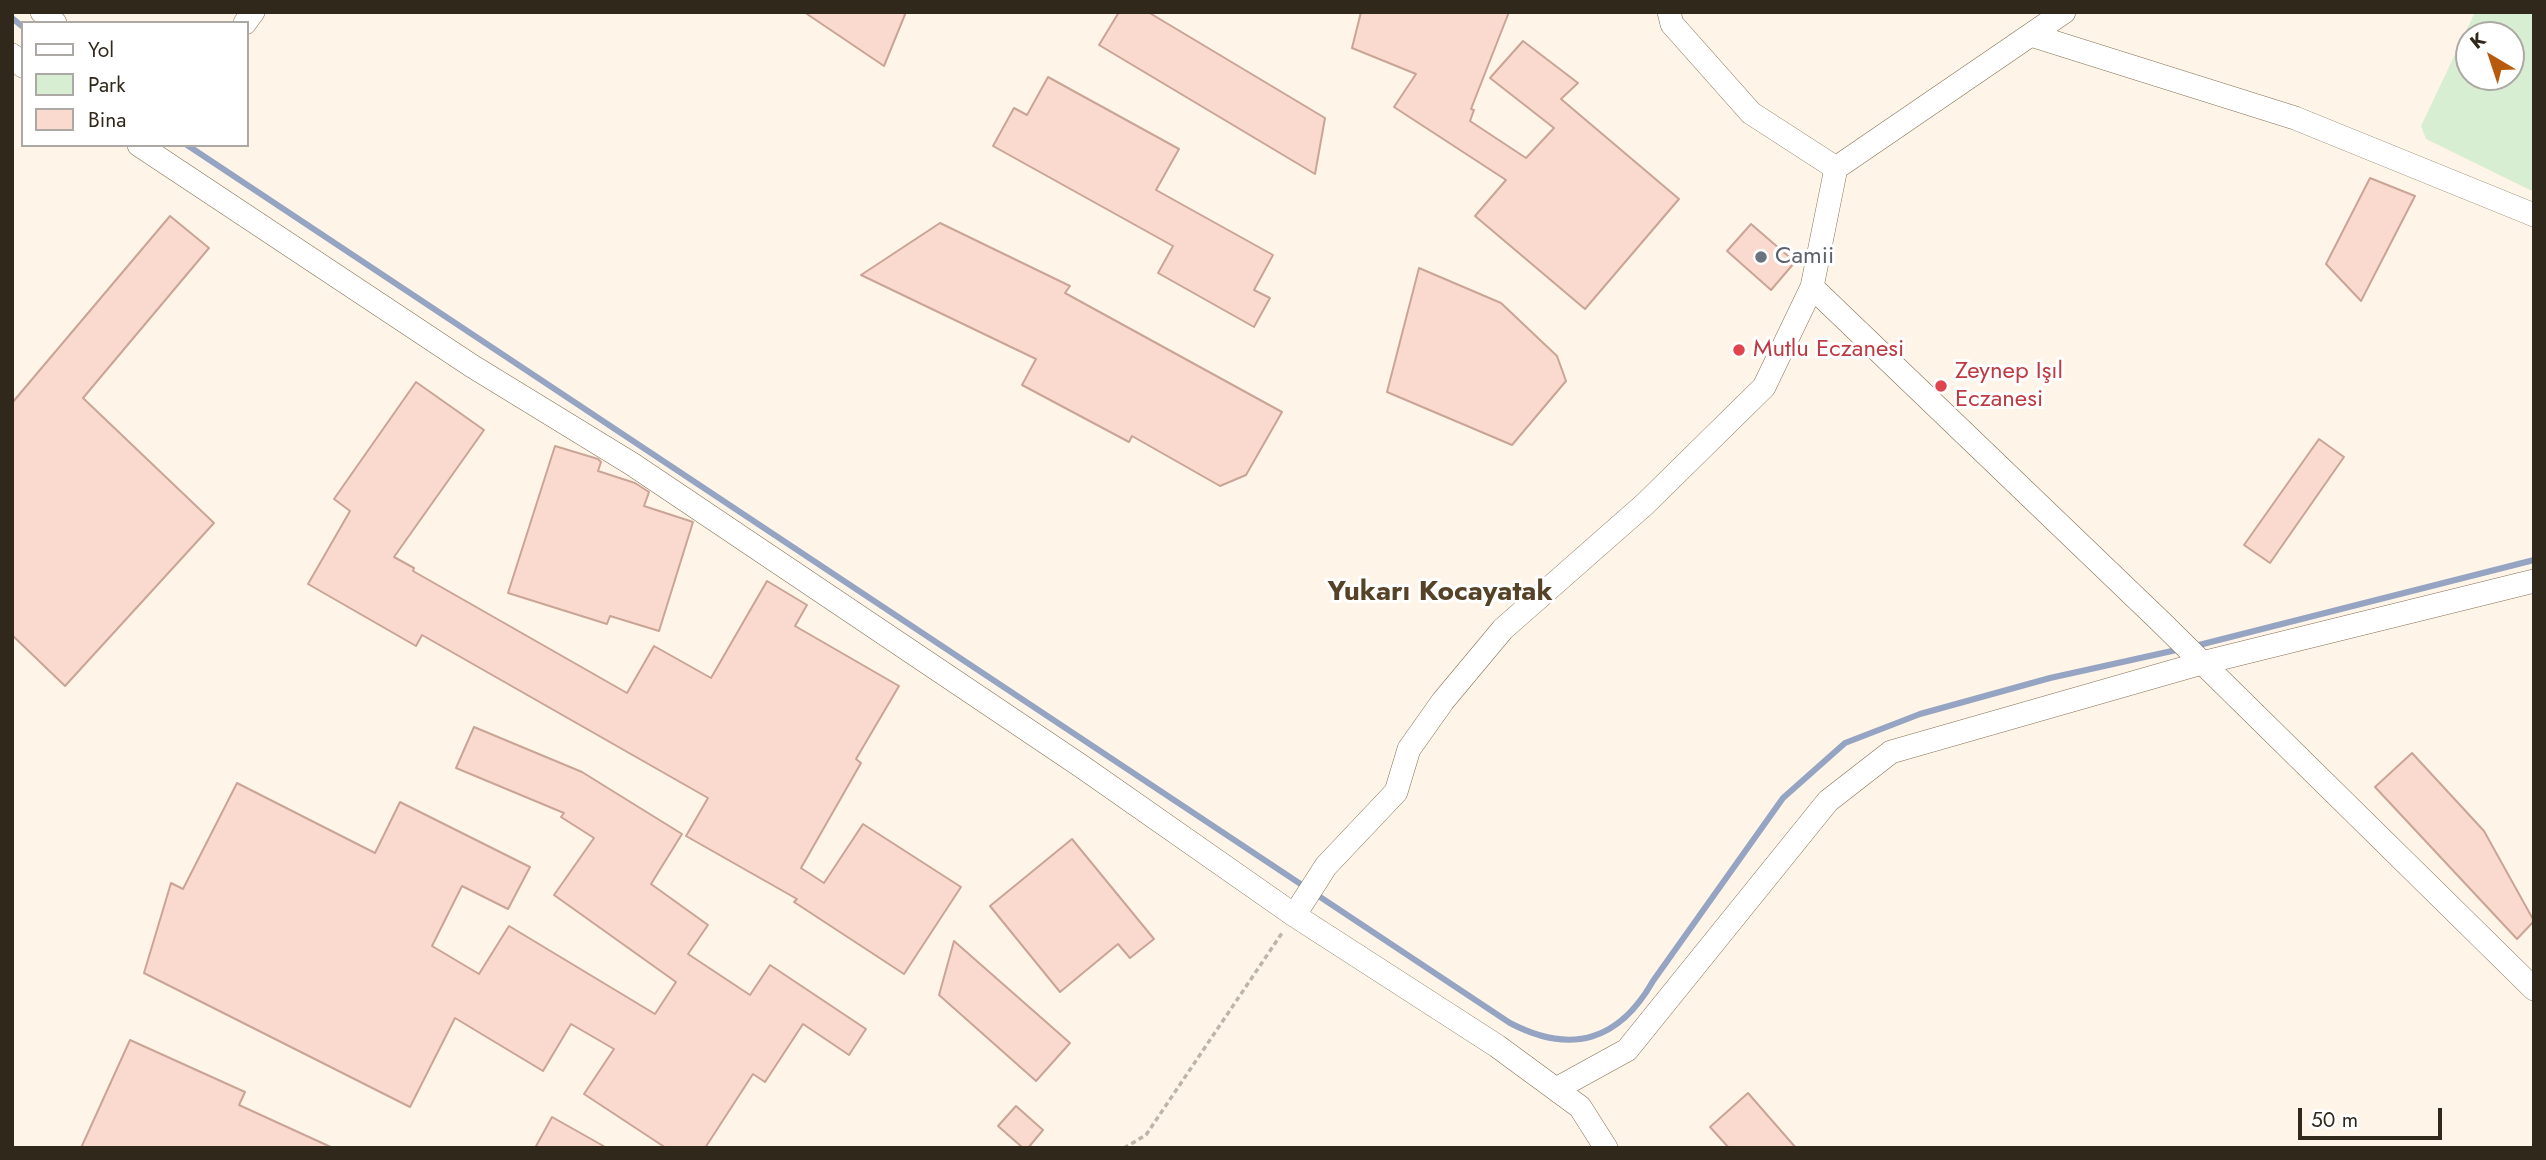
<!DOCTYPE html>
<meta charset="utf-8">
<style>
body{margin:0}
#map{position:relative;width:2546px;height:1160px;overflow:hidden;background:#fef5e8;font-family:Jost,sans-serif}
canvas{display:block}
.frame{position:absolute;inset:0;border:14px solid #30281b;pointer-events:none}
.legend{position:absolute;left:21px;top:21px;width:228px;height:126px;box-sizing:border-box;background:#fff;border:2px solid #aca9a4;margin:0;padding:9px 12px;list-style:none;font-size:21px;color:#30281b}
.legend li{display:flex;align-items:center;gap:14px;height:35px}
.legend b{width:35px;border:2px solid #aca9a4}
.north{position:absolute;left:2455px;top:21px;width:70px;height:70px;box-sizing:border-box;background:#fff;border:2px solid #aca9a4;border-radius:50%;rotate:321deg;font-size:19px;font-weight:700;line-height:28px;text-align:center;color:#30281b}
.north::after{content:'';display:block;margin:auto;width:24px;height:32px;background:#b85a0d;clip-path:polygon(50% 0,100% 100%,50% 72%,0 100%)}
.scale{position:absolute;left:2298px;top:1108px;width:144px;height:32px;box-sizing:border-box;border:4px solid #30281b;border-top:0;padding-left:9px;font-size:21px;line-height:24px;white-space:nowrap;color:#30281b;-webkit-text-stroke:5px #fff;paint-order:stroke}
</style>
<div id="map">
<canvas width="2546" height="1160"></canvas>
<div class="frame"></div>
<ul class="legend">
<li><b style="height:9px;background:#fff"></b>Yol</li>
<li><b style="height:19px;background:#d8eed3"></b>Park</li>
<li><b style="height:19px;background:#fadace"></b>Bina</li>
</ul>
<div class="north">K</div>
<div class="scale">50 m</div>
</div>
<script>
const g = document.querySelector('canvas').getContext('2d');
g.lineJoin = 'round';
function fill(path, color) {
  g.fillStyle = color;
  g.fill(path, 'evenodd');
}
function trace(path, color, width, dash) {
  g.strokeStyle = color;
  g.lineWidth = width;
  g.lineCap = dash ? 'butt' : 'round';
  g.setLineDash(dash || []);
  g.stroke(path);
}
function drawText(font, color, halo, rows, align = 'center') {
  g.font = font + ' Jost,sans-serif';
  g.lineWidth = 6;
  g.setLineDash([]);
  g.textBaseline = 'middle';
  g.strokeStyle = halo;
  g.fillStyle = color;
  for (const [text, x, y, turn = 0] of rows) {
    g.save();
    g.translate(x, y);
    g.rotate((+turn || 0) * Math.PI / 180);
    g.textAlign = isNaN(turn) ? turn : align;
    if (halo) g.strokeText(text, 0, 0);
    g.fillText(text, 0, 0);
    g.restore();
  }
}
const green = new Path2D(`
 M2475,12H2534V192L2426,139L2421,126ZM2469,35H2511V77H2469Z`);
const stream = new Path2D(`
 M12,18L23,27
 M187,145L1510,1023C1571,1055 1619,1041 1653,981L1783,798L1845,743L1920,714L2050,678L2181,649
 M2195,646L2534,560`);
const building = new Path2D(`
 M804,12H906L884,66Z
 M1119,12H1148L1325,118L1315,174L1099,45Z
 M1361,12H1509L1471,109L1474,110L1470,121L1526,158L1554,128L1490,78L1523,41L1578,83L1561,99L1679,199L1585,309L1475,216L1506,180L1394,107L1416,74L1352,48Z
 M1048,77L1179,149L1156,190L1273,255L1254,290L1270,298L1254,327L1158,273L1173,246L993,146L1014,108L1027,115Z
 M2370,178L2415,196L2361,301L2326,264Z
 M170,216L209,248L83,398L214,523L65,686L12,635V403Z
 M940,223L1070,286L1065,293L1282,412L1246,475L1220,486L1132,436L1129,442L1022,385L1036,359L861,275Z
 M1751,224L1795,262L1771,290L1727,251Z
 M1419,268L1501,303L1557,356L1566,381L1512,445L1387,392Z
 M416,382L484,430L394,557L414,568L413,571L627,693L654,646L711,678L767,581L807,605L795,626L899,686L856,759L861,763L801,868L824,883L863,824L961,887L904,974L794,902L797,899L686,836L708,798L422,635L416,646L308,584L350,511L334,499Z
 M2319,439L2344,457L2270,563L2244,545Z
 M555,446L598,459L601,462L598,471L635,483L649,492L644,506L693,522L659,631L610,616L607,624L508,593Z
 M474,727L582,772L682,834L651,884L708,925L688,954L750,995L770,965L866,1029L849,1055L803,1024L765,1082L753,1074L705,1148H666L584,1094L614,1049L571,1024L543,1071L455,1018L410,1107L144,973L171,883L183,889L237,783L375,853L400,802L530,867L508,909L462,886L432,946L479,974L509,926L655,1014L676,982L554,895L594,838L561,817L564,813L456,768Z
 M2412,753L2484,831L2534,921L2517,939L2375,787Z
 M1072,839L1154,939L1130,958L1118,944L1060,992L990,906Z
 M954,941L1070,1043L1036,1081L939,995Z
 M130,1040L245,1092L239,1105L333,1148H81Z
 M1748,1093L1796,1148H1729L1710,1127Z
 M1016,1106L1043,1130L1028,1148H1023L998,1126Z
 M552,1117L607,1148H535Z`);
const path = new Path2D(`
 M1124,1148L1146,1135L1282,933`);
const minor = new Path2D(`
 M42,12L55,23
 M1669,12L1672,24L1751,113L1836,168
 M245,23L253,12
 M2031,35L2295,118L2534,215
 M12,55L23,66
 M139,145L472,366L632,464L1081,766L1294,915L1497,1046L1580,1107L1606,1148
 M1812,287L2160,621L2534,989
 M1299,908L1326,866L1396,792L1409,749L1443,701L1503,629L1645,504L1764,387L1812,287L1836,168L2064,12
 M1556,1089L1627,1050L1828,801L1891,752L2202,663L2534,581`);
const markers = [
 [1761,257,7,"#6b7280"],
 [1739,350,7,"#e0444e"],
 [1941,386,7,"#e0444e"]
];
const worshipNames = [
 ["Camii",1775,257]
];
const healthNames = [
 ["Mutlu Eczanesi",1753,350],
 ["Zeynep Işıl",1955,372],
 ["Eczanesi",1955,400]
];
const quarterNames = [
 ["Yukarı Kocayatak",1440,593]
];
fill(green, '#d8eed3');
trace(stream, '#95a4c2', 6);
fill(building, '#fadace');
trace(building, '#caa496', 2);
trace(minor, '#857053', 24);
trace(path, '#beb5a8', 3.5, [5, 3.5]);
trace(minor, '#fff', 23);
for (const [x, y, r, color] of markers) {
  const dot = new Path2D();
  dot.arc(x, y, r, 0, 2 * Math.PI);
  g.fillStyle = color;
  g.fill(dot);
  trace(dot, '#fff', 2.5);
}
drawText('24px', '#5b616d', '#fff', worshipNames, 'left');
drawText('24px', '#be3a42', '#fff', healthNames, 'left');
drawText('bold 28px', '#564327', '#fff', quarterNames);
</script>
